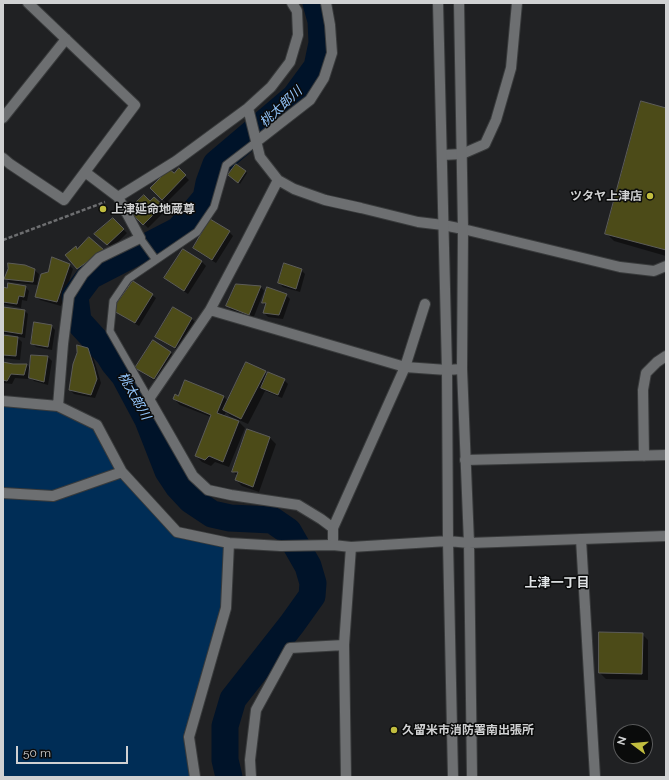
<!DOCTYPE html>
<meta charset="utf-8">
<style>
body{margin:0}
#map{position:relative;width:669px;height:780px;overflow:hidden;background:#202123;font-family:Raleway,sans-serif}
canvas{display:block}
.frame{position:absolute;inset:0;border:4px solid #d0d1d2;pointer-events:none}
.north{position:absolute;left:613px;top:724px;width:40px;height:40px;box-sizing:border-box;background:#0a0b0b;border:1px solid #595a5b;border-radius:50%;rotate:286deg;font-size:11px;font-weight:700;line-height:16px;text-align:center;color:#d0d1d2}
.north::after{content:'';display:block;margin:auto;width:14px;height:18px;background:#c1bd3f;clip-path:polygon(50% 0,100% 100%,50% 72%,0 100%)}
.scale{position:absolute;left:16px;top:746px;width:112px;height:18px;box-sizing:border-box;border:2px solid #d0d1d2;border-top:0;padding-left:5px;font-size:12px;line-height:14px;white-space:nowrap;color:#d0d1d2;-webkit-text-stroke:3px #0a0b0b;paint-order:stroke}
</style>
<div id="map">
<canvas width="669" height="780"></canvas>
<div class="frame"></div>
<div class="north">N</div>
<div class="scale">50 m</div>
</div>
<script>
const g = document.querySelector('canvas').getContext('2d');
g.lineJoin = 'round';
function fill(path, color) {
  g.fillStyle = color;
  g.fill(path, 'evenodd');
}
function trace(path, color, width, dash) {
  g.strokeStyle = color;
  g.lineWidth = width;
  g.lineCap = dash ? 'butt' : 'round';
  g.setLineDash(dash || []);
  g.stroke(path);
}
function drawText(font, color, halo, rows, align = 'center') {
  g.font = font + ' Raleway,"Noto Sans JP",sans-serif';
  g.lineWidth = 3;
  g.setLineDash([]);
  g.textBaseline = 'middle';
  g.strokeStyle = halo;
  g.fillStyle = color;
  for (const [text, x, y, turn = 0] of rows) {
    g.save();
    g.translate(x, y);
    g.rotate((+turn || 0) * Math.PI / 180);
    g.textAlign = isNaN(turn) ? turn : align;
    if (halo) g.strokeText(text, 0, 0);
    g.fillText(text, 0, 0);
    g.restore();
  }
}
const green = new Path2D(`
 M3,401L58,406L97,425L122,472L177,532L229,543L226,608L189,737L195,777H3Z`);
const shadow = new Path2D(`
 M666,109V256L614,241L606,233Z
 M179,170L189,180L166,203L151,188L174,175Z
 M246,171L247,173L240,184L231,176Z
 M154,198L166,210L148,228L130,210L150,202Z
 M113,219L127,233L112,248L100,237Z
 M229,232L233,236L216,263L198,252L194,248Z
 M76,247L78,249L103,251L82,272L66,256Z
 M183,251L202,262L206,266L188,294L170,282L166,278Z
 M69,265L73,269L61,306L40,300L36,296Z
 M34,270L39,274L37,285L9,282L6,278Z
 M301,270L305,274L300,292L283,287L279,283Z
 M25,287L29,291L27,301L22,300L21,308L3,304V288Z
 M261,287L264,291L253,319L231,310L228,306Z
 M152,295L156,298L139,326L118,313L114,309Z
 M286,295L290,299L283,319L268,317L264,313L266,306L263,303Z
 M3,308L24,310L28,314L25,338L3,333Z
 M173,308L192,319L196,323L179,351L161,341L157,337Z
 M51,326L55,330L52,350L36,347L32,343Z
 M3,336L16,337V336L22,342L20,360L3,358Z
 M88,349L92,353L101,383L95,398L74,394L70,390Z
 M170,352L174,356L158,383L141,372L137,368Z
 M32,356L48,357L52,361L48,385L34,381L29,376L28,379L15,378L12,384L3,383V363L13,365H27L31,369Z
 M265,372L268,375L284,380L288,384L282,398L265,391L248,424L230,416L226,412L224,416L239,422L245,428L229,467L215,462L211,466L202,462L196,456L211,417L180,405L174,399L179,397L223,396L228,401Z
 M270,438L276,444L259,492L242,486L236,480L237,476L233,471Z
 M642,634L648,640V680L606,679L600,673Z`);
const river = new Path2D(`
 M229,777L225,760V726L233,699L292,624L312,596L313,583L308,566L288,531L272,520L230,518L212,514L191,500L178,486L168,471L148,420L124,375L114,363L109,355L78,321L75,296L90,276L179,230L206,198L209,183L216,164L295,97L317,67L322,43L321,21L316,3`);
const building = new Path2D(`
 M641,101L666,108V250L605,234Z
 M236,164L246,171L238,183L228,175Z
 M179,168L186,175L162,200L150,188L169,169L174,173Z
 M144,195L150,201L154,197L163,205L143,225L128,210Z
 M113,218L124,229L107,245L94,234Z
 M210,219L230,231L212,260L193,248Z
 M89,237L104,250L77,269L65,255L76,246L77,249Z
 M183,249L202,261L184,291L164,278Z
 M52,257L70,264L57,302L35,297L41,274L48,272Z
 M8,263L25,265L35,269L33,282L4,279L8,269Z
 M284,263L302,269L296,289L278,283Z
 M133,281L153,294L135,323L112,310Z
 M8,283L26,286L24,297L19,296L17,304L3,302V287L7,288Z
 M236,284L261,286L249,315L226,306Z
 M267,287L287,294L279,315L263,313L266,303H262Z
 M3,307L25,310L22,334L3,331Z
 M173,307L192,318L175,348L155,337Z
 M34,322L52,325L48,347L31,344Z
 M3,335L18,337L16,356L3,355Z
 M153,340L171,352L154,379L135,368Z
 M77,345L88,348L94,367L97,379L91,395L69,390L73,364L77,353Z
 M31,355L48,356L44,382L29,378Z
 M3,362L13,364H27L24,375L11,374L7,381L3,380Z
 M246,362L266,371L241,419L223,410Z
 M268,372L285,379L278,395L261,388Z
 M185,380L224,396L217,413L239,421L223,462L209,456L205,460L195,456L211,415L173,399L175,394L178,396Z
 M247,429L270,437L253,487L235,480L238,472H232Z
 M599,632L643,633L642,674L599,673Z`);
const path = new Path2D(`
 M3,240L105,202`);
const lane = new Path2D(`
 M140,238L156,260L128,279L113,301L110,331L149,399
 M156,260L197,232L214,207L226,165L256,142`);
const street = new Path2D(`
 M248,108L271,87L290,62L298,35L297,11L292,3
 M3,118L66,39
 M256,142L310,100L324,78L332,53L330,25L326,3
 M442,155L462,154L485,144L496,120L511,68L517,3
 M3,158L10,164L64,200L135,105L28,3
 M85,172L118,197
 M278,180L246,242L210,310L149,399L193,476L208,490L231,495L298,505L321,519L333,528
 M210,310L405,367L447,370L462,369
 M3,401L58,406L97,425L122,472L177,532L229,543L281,546
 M58,406L63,344L69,296L83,274L99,258L140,238L118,197L176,161L248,108L260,157L278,180L294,189L325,200L361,208L418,222L443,225L463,229L620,267L654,271L666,266
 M644,456L643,390L646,373L657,362L666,356
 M465,460L666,455
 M3,493L53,496L122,472
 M581,539L595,777
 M333,545V528L405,367L425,304
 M195,777L189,737L226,608L229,543
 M251,777L250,760L256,710L290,648L344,645
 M346,777L344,645L351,547`);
const secondary = new Path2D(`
 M438,3L447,370L448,541L453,777
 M459,3L463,229L462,369L469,543L472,777
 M281,546L333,545L351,547L448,541L469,543L666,536`);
const markers = [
 [650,196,4,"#c1bd3f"],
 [103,209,4,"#c1bd3f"],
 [394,730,4,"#c1bd3f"]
];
const poiNames = [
 ["ツタヤ上津店",642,196,"right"],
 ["上津延命地蔵尊",111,209],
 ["久留米市消防署南出張所",402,730]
];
const waterNames = [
 ["桃太郎川",281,107,-43],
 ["桃太郎川",134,396,61]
];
const neighbourhoodNames = [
 ["上津一丁目",557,583]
];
fill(green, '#002d56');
fill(shadow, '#0007');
trace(river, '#001329', 27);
fill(building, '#4c4b18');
trace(building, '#5c5c59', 1);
trace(lane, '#393b3c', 9);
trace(street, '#393b3c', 12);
trace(secondary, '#393b3c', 12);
trace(path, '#6d6e70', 2.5, [4, 2]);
trace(lane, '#6d6f71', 7);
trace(street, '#6d6f71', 10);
trace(secondary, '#6d6f71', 10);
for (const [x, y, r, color] of markers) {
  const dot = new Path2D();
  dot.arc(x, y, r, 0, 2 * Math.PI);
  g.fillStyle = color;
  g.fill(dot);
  trace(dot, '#0a0b0b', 1.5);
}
drawText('bold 12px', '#d0d1d2', '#0a0b0b', poiNames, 'left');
drawText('italic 13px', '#93c6fd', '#0a0b0b', waterNames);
drawText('bold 13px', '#e0e3e5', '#0a0b0b', neighbourhoodNames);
</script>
